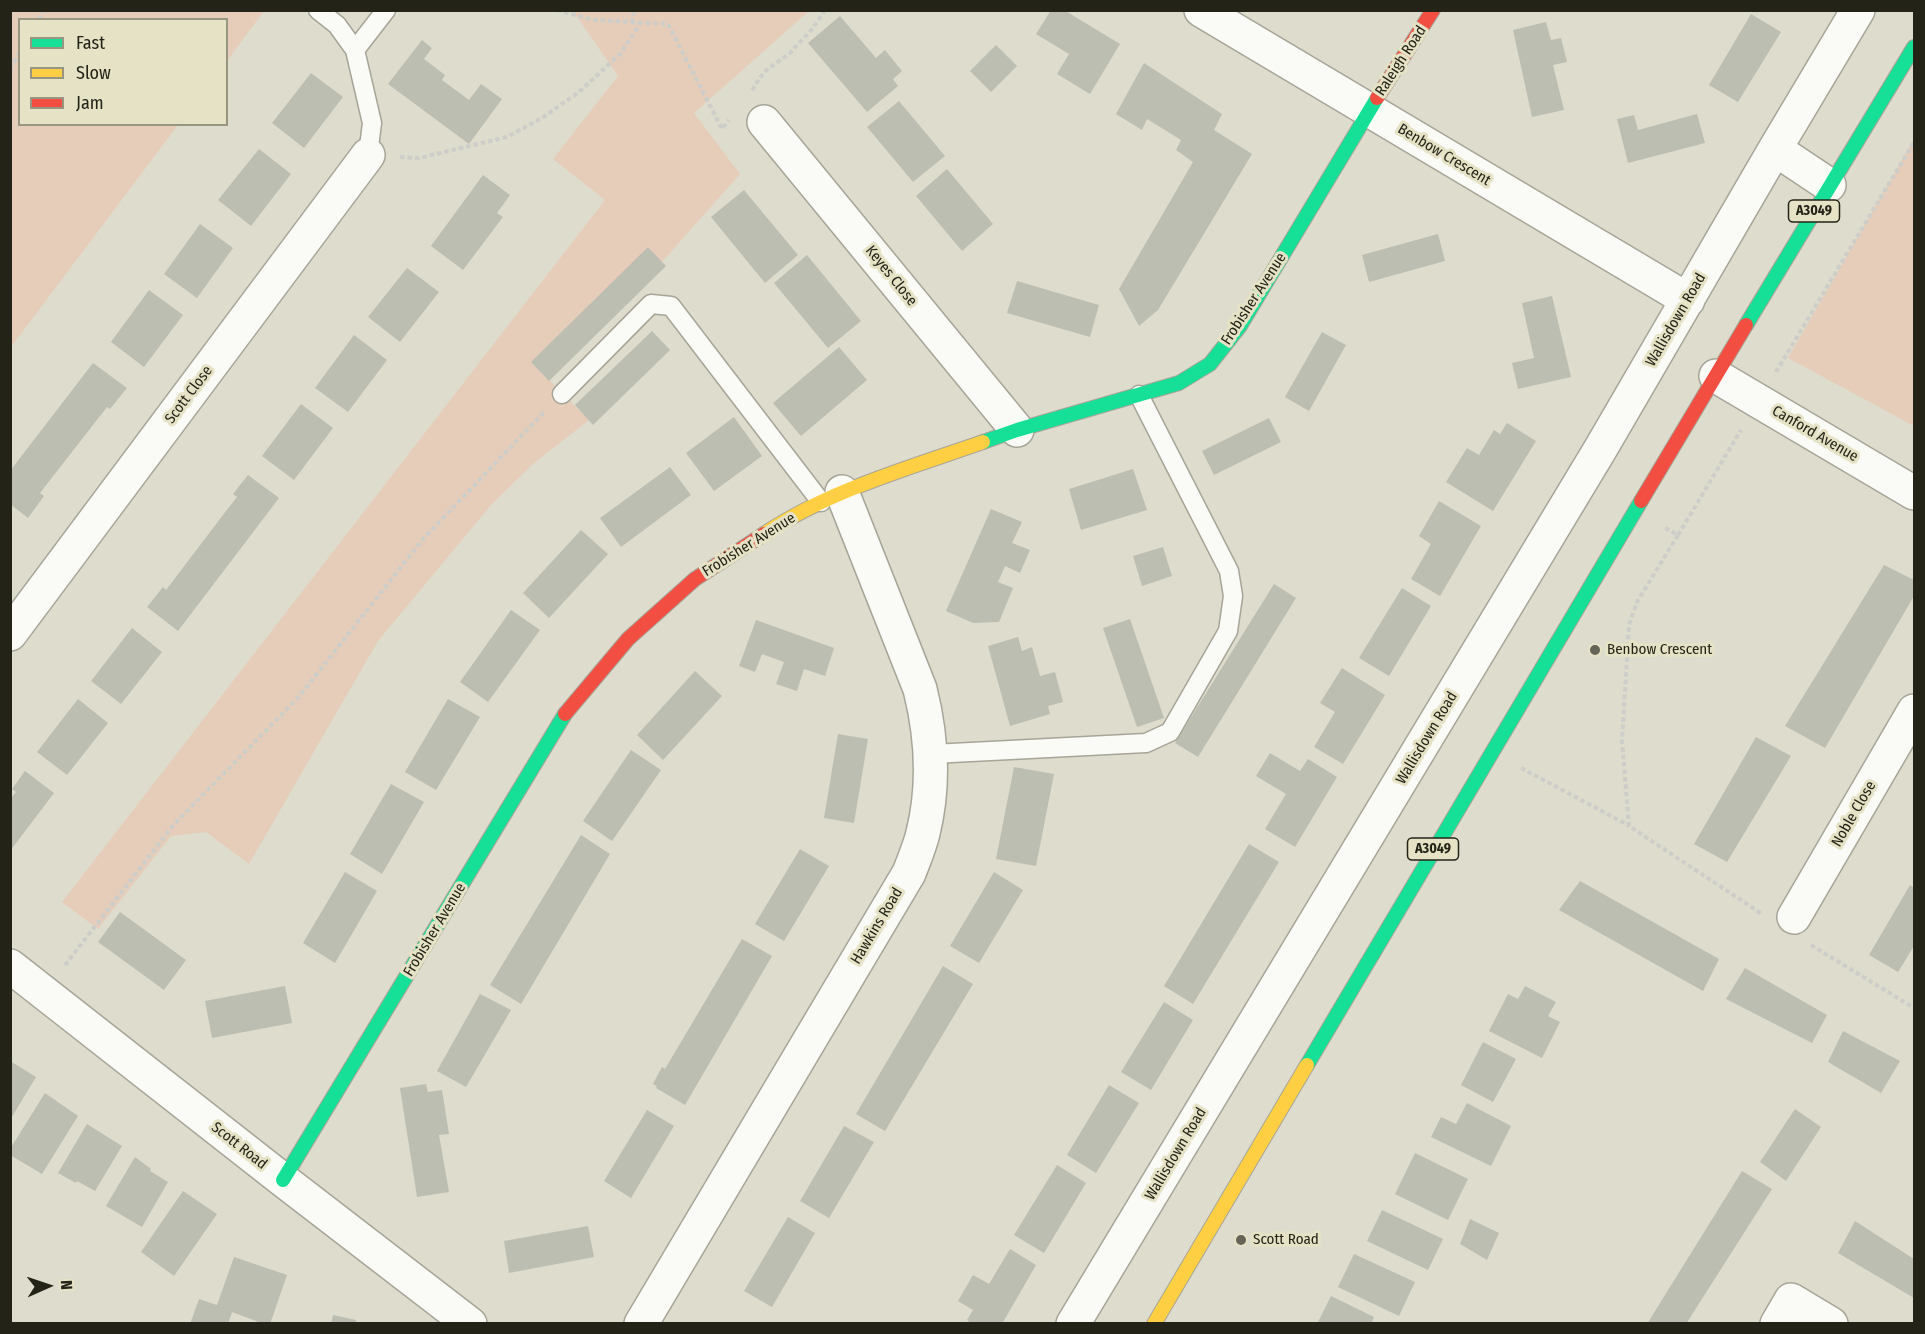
<!DOCTYPE html>
<style>
body{margin:0}
#map{position:relative;width:1925px;height:1334px;overflow:hidden;background:#dedccc;font-family:"Fira Sans Condensed",sans-serif}
canvas{display:block}
.frame{position:absolute;inset:0;border:12px solid #242318;pointer-events:none}
.legend{position:absolute;left:18px;top:18px;width:210px;height:108px;box-sizing:border-box;background:#e5e2c5;border:2px solid #989680;margin:0;padding:8px 10px;list-style:none;font-size:18px;color:#242318}
.legend li{display:flex;align-items:center;gap:12px;height:30px}
.legend b{width:30px;border:2px solid #989680}
.north{position:absolute;left:18px;top:1256px;width:60px;height:60px;-webkit-text-stroke:4px #e5e2c5;paint-order:stroke;rotate:87deg;font-size:16px;font-weight:700;line-height:24px;text-align:center;color:#242318}
.north::after{content:'';display:block;margin:auto;width:21px;height:27px;background:#242318;clip-path:polygon(50% 0,100% 100%,50% 72%,0 100%)}
</style>
<div id="map">
<canvas width="1925" height="1334"></canvas>
<div class="frame"></div>
<ul class="legend">
<li><b style="height:8px;background:#16e098"></b>Fast</li>
<li><b style="height:8px;background:#ffcf43"></b>Slow</li>
<li><b style="height:8px;background:#f24e42"></b>Jam</li>
</ul>
<div class="north">N</div>
</div>
<script>
const g = document.querySelector('canvas').getContext('2d');
g.lineJoin = 'round';
function fill(path, color) {
  g.fillStyle = color;
  g.fill(path, 'evenodd');
}
function trace(path, color, width, dash) {
  g.strokeStyle = color;
  g.lineWidth = width;
  g.lineCap = dash ? 'butt' : 'round';
  g.setLineDash(dash || []);
  g.stroke(path);
}
function drawText(font, color, halo, rows, align = 'center') {
  g.font = font + ' "Fira Sans Condensed",sans-serif';
  g.lineWidth = 6;
  g.setLineDash([]);
  g.textBaseline = 'middle';
  g.strokeStyle = halo;
  g.fillStyle = color;
  for (const [text, x, y, turn = 0] of rows) {
    g.save();
    g.translate(x, y);
    g.rotate((+turn || 0) * Math.PI / 180);
    g.textAlign = isNaN(turn) ? turn : align;
    if (halo) g.strokeText(text, 0, 0);
    g.fillText(text, 0, 0);
    g.restore();
  }
}
const green = new Path2D(`
 M11,10L264,11L227,61L226,20H20V124L178,125L11,347Z
 M573,11H809L694,113L740,174L662,262L532,363L589,420L533,464L491,505L378,641L249,864L206,832L171,836L98,929L62,902L605,200L553,159L618,76Z
 M1914,139V426L1788,358Z`);
const building = new Path2D(`
 M1051,10H1064L1120,44L1090,94L1057,74L1069,54L1036,34Z
 M1751,14L1781,32L1738,102L1709,85Z
 M840,16L876,58L885,50L902,71L893,79L898,86L867,112L808,43Z
 M1546,22L1551,40L1561,38L1567,62L1553,65L1564,110L1532,117L1513,30Z
 M422,40L432,48L424,59L445,75L442,80L469,100L481,84L502,99L469,144L388,84Z
 M996,45L1017,66L991,92L970,71Z
 M1144,63L1222,114L1214,130L1252,154L1158,310L1139,326L1119,289L1193,162L1176,150L1181,140L1147,119L1142,130L1116,114Z
 M311,73L343,97L304,148L272,123Z
 M899,101L945,156L913,182L867,127Z
 M1697,114L1705,143L1628,163L1617,119L1634,115L1638,130Z
 M259,149L291,174L251,226L218,200Z
 M947,169L993,224L962,251L916,196Z
 M483,175L510,195L497,213L503,217L463,270L431,246Z
 M744,190L798,255L765,283L711,217Z
 M200,224L233,248L197,298L164,274Z
 M1438,234L1445,261L1369,282L1362,255Z
 M648,247L666,266L549,381L531,362Z
 M807,255L861,321L828,348L774,283Z
 M407,268L439,292L400,342L368,317Z
 M1017,281L1099,305L1090,337L1007,313Z
 M149,290L183,315L144,367L111,342Z
 M1552,296L1571,377L1518,389L1512,363L1534,358L1522,303Z
 M652,331L670,350L593,425L575,405Z
 M1322,332L1346,345L1309,411L1285,397Z
 M354,335L387,360L348,412L315,388Z
 M839,347L867,380L801,436L773,403Z
 M93,363L127,388L110,409L107,407L40,493L44,496L28,518L10,504V471Z
 M301,404L333,428L294,480L262,456Z
 M734,417L762,456L714,491L686,453Z
 M1269,418L1281,442L1214,475L1202,451Z
 M1507,423L1536,441L1493,511L1446,482L1467,448L1479,455L1494,430L1500,434Z
 M670,467L691,495L621,547L600,518Z
 M1133,469L1147,510L1081,530L1069,489Z
 M248,475L279,498L178,631L147,607L163,587L166,590L226,511L237,497L233,494Z
 M1439,501L1481,526L1440,596L1411,579L1431,544L1419,536Z
 M991,509L1022,522L1012,543L1030,550L1020,573L1005,566L998,582L1013,588L999,622L973,623L946,611Z
 M581,530L608,554L549,618L523,593Z
 M1163,547L1172,576L1142,586L1133,556Z
 M1884,565L1914,580V596L1825,748L1785,726Z
 M1274,584L1296,598L1198,757L1175,743Z
 M1402,588L1431,606L1389,676L1359,658Z
 M511,610L540,630L488,702L460,682Z
 M1130,619L1164,718L1137,727L1103,628Z
 M756,620L834,648L825,676L804,669L797,691L776,684L784,662L762,654L755,672L739,666Z
 M132,628L162,652L121,704L91,681Z
 M1018,637L1022,651L1032,647L1040,676L1055,672L1063,702L1048,706L1050,714L1010,726L988,646Z
 M1342,668L1385,695L1343,764L1314,747L1335,712L1320,703Z
 M695,671L722,696L663,760L637,735Z
 M78,699L108,723L67,775L37,752Z
 M448,699L480,717L436,790L405,772Z
 M838,734L868,739L854,823L824,818Z
 M1756,737L1791,756L1727,862L1694,844Z
 M631,750L661,770L612,841L583,821Z
 M1270,753L1300,771L1308,759L1337,777L1295,847L1265,829L1286,794L1256,776Z
 M1014,767L1054,774L1036,866L996,859Z
 M25,771L54,793L10,851V799L16,792L12,789Z
 M391,784L424,802L382,874L350,854Z
 M581,835L610,854L521,1004L490,985Z
 M1249,844L1279,862L1193,1004L1164,986Z
 M800,849L829,866L784,941L755,924Z
 M345,872L377,891L335,963L303,943Z
 M994,872L1023,890L979,963L950,946Z
 M1580,881L1719,959L1703,991L1559,910Z
 M1910,885L1914,888V946L1898,972L1869,955Z
 M120,912L186,960L164,990L98,942Z
 M742,939L772,956L685,1105L656,1088L657,1086L653,1084L662,1067L665,1069Z
 M943,966L973,984L885,1131L856,1114Z
 M1745,968L1827,1015L1812,1043L1726,999Z
 M285,986L292,1023L212,1038L205,1001Z
 M1525,986L1556,1002L1548,1016L1560,1022L1542,1058L1489,1031L1508,994L1518,999Z
 M480,994L511,1010L466,1087L437,1071Z
 M1164,1002L1193,1020L1151,1090L1121,1072Z
 M1843,1031L1900,1061L1881,1093L1828,1062Z
 M1483,1042L1516,1059L1493,1102L1461,1085Z
 M10,1061L36,1077L10,1120Z
 M426,1084L428,1092L442,1090L449,1134L439,1135L449,1192L417,1197L400,1088Z
 M1109,1085L1139,1103L1096,1173L1067,1155Z
 M45,1093L78,1116L42,1174L10,1155V1149Z
 M1467,1103L1511,1126L1491,1166L1431,1137L1441,1117L1456,1124Z
 M1795,1109L1821,1127L1786,1181L1760,1162Z
 M647,1110L674,1126L631,1198L604,1181Z
 M87,1124L122,1146L95,1191L77,1181L76,1183L58,1173Z
 M844,1126L874,1142L829,1218L800,1201Z
 M1415,1153L1468,1179L1448,1220L1395,1194Z
 M135,1157L151,1169L150,1171L168,1182L142,1227L106,1206Z
 M1057,1165L1086,1183L1044,1253L1014,1235Z
 M1742,1171L1772,1189L1686,1324H1647Z
 M183,1191L217,1214L174,1276L141,1252Z
 M1382,1210L1443,1239L1428,1270L1367,1241Z
 M788,1217L815,1233L772,1307L744,1291Z
 M1470,1219L1499,1233L1487,1260L1460,1244Z
 M1855,1221L1914,1259V1298L1838,1253Z
 M588,1226L594,1257L509,1273L504,1241Z
 M1010,1249L1036,1265L1002,1324H972L967,1320L973,1310L958,1301L973,1275L989,1284Z
 M1354,1254L1415,1282L1399,1316L1338,1287Z
 M234,1257L287,1275L270,1324H264L232,1312L228,1324H190L199,1299L217,1305Z
 M1331,1296L1374,1317L1371,1324H1317Z
 M333,1315L356,1320L355,1324H331Z`);
const path = new Path2D(`
 M557,10L594,20L668,24L722,129L729,120
 M39,20L43,10
 M632,23L634,10
 M10,69L20,52
 M752,90L764,72L790,53L813,28L825,10
 M400,157L419,158L507,137L542,118L579,92L620,54L640,24
 M1776,372L1914,142
 M1665,528L1678,535L1637,602L1629,625L1622,741L1629,826L1762,914
 M1678,535L1741,430
 M1521,768L1628,825
 M1811,945L1914,1008
 M65,965L175,823L298,698L423,539L545,411`);
const lane = new Path2D(`
 M318,10L337,25L355,50
 M368,155L372,123L355,50L386,10
 M562,394L651,304L671,306L821,502
 M932,754L1146,743L1170,732L1228,631L1233,596L1229,571L1139,395`);
const street = new Path2D(`
 M1201,10L1688,300
 M764,122L1017,430
 M1775,149L1829,185
 M1716,376L1914,493
 M10,634L368,155
 M1794,917L1914,711
 M10,966L283,1180L470,1324
 M641,1324L909,873C914,860 920,846 923,833C935,784 932,737 920,689L842,492
 M1073,1324L1601,448L1775,149L1858,10
 M1777,1324L1791,1300L1831,1324`);
const fast = new Path2D(`
 M1746,325L1914,47
 M983,442L1017,430L1179,383L1210,364L1240,326L1377,98
 M1307,1065L1641,501
 M283,1180L565,714`);
const slow = new Path2D(`
 M764,534C830,490 909,468 983,442
 M1154,1324L1307,1065`);
const jam = new Path2D(`
 M1377,98L1433,10
 M1641,501L1746,325
 M565,714L628,639L695,579L764,534`);
const markers = [
 [1595,650,6,"#656457"],
 [1241,1240,6,"#656457"]
];
const shields = [
 [1814,211,51],
 [1433,849,51]
];
const shieldNames = [
 ["A3049",1814,211],
 ["A3049",1433,849]
];
const streetNames = [
 ["Raleigh Road",1401,61,-57],
 ["Benbow Crescent",1444,155,31],
 ["Keyes Close",891,276,51],
 ["Frobisher Avenue",1254,299,-57],
 ["Wallisdown Road",1676,320,-60],
 ["Scott Close",189,395,-53],
 ["Canford Avenue",1815,434,30],
 ["Frobisher Avenue",749,545,-32],
 ["Wallisdown Road",1427,738,-59],
 ["Noble Close",1854,814,-60],
 ["Hawkins Road",877,926,-59],
 ["Frobisher Avenue",435,930,-59],
 ["Scott Road",239,1146,38],
 ["Wallisdown Road",1176,1154,-59]
];
const poiNames = [
 ["Benbow Crescent",1607,650],
 ["Scott Road",1253,1240]
];
fill(green, '#e6cdba');
fill(building, '#bcbeb2');
trace(lane, '#a6a598', 21);
trace(street, '#a6a598', 36);
trace(fast, '#a6a598', 16);
trace(slow, '#a6a598', 16);
trace(jam, '#a6a598', 16);
trace(path, '#cdcdc9', 4, [4.5, 3]);
trace(lane, '#fafaf7', 18);
trace(street, '#fafaf7', 33);
trace(fast, '#16e098', 14);
trace(slow, '#ffcf43', 14);
trace(jam, '#f24e42', 14);
for (const [x, y, r, color] of markers) {
  const dot = new Path2D();
  dot.arc(x, y, r, 0, 2 * Math.PI);
  g.fillStyle = color;
  g.fill(dot);
  trace(dot, '#e5e2c5', 2);
}
for (const [x, y, w] of shields) {
  const box = new Path2D();
  box.roundRect(x - w / 2, y - 11, w, 22, 4.5);
  g.fillStyle = '#e5e2c5';
  g.fill(box);
  trace(box, '#242318', 1.5);
}
drawText('bold 14px', '#242318', null, shieldNames);
drawText('15px', '#242318', '#e5e2c5', streetNames);
drawText('15px', '#242318', '#e5e2c5', poiNames, 'left');
</script>
